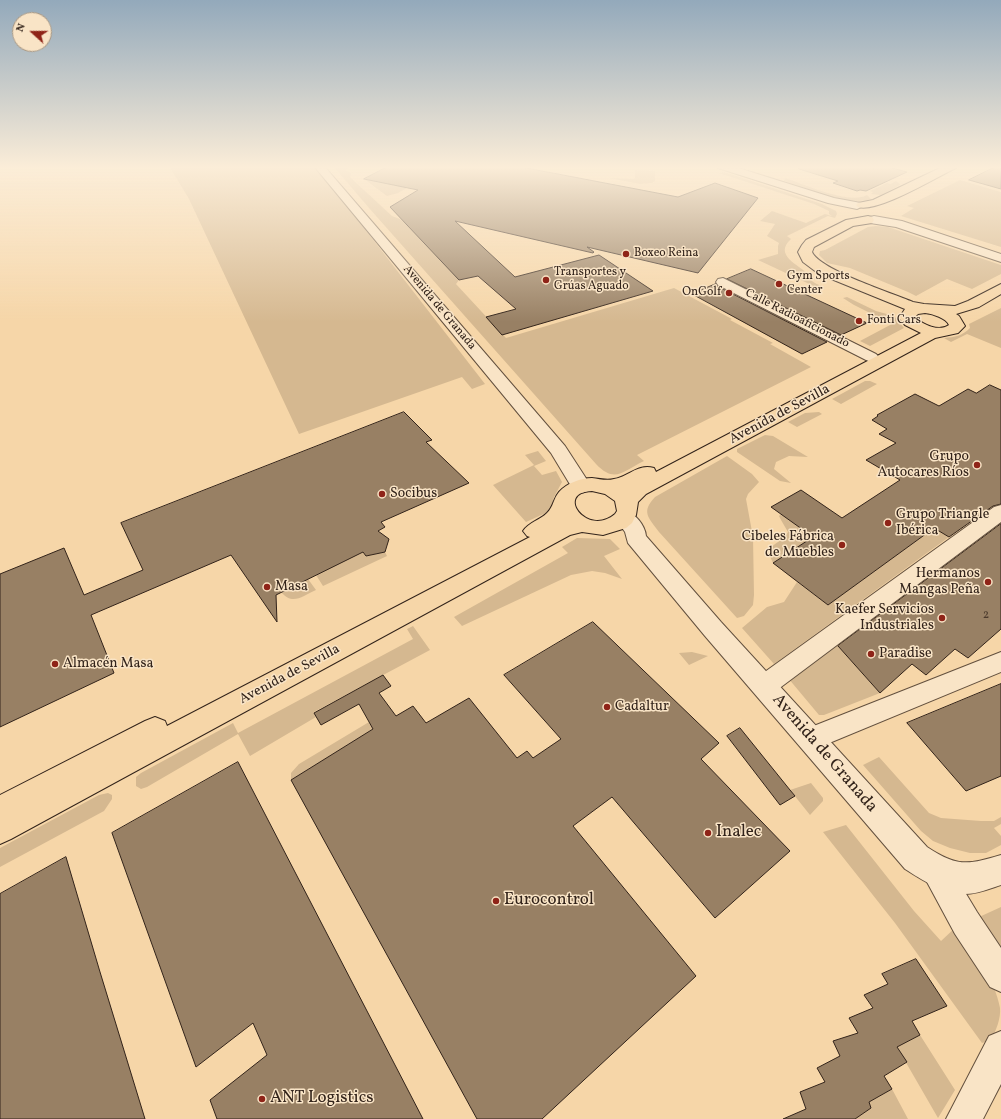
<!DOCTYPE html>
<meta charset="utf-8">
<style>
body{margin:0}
#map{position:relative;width:1001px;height:1119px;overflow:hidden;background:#f6d6a8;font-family:Vollkorn,serif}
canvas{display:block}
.north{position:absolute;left:12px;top:12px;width:40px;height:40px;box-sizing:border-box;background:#f9e4c6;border:1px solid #a99781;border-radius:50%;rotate:291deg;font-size:11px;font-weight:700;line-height:16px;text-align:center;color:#32231a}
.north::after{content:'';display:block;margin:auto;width:14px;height:18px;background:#8f2418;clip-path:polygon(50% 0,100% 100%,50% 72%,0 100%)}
</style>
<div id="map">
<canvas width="1001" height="1119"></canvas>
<div class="north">N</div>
</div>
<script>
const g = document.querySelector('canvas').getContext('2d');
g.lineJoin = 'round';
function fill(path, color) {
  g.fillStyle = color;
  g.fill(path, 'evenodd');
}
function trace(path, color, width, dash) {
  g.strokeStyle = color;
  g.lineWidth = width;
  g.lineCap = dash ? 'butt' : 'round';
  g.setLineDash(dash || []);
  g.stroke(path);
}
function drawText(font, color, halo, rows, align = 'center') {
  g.font = font + ' Vollkorn,serif';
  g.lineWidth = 3;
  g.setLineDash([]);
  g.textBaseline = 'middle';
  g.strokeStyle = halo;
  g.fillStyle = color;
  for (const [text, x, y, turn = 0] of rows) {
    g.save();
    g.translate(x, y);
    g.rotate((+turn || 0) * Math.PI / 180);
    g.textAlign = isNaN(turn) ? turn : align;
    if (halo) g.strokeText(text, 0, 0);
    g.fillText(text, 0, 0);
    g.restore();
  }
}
const green = new Path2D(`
 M169,166H316L485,384L472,389L462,377L299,434L189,199Z
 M333,166H351L345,170L351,173L350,177L392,216L400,219L405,223L459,280L456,284L506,338L674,288L732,319L730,320L773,343L770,344L811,367L637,455L644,461C623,471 615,484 596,464L369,208Z
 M635,170L655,171V181L652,183L640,184L609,178L633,179L635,178Z
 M724,172L822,204L836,211L837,214L835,218L828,216L787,236L791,239C773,255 799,265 808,274C811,277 809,277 811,280C813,283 820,285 824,287L820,289L758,260L778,254V246L779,243L767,236L775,224L760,221L772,211L806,223L825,214L832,216L829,214V211L814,204L719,173Z
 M785,178C804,184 849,205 867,195L871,199C850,207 806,188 784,181Z
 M364,179L407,188L398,193L387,196Z
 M960,180L1001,192V247L901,216L914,208L907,206Z
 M896,181L900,184V185L881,195L871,194L873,192L870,191L887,183L891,184Z
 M876,226L888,227L1001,265V274L972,289L947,279L916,296L908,292L850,268L827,263L819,255L820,251L825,250L868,227Z
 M847,297L876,311L894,316L904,328L870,346L860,341L892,324L854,305L843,298Z
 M1001,308V348L967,334L951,342L944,338C955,337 962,336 970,328L969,324Z
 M865,381H870L877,384L841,404L832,399Z
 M819,412L822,414L797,427L788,422L805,413Z
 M765,435L773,436L808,457L789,456L776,462L774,469L791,483L780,481L737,452V449Z
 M538,451L546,461L534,466L542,475L556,471L562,482L554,497L552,507L550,511L526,522L493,485L534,465L525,455Z
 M727,456L752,474L759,482L748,494L746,499L753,537L754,595L753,605L744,616L737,618L659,532C648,517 641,512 655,497Z
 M781,514L813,537L773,563L768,552C772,543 784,541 788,532L781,520L779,516Z
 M934,528L949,537L774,664L742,628L767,607L784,602L797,582L828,605Z
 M577,538L610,539L620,549L604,556L622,579L605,573L592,571L571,575L462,626L454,617L568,553L562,547Z
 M359,548L366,556L385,552L387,556L323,586L316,575Z
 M308,579L316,590C302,596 293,606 281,592Z
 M413,626L430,650L314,712L316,717L250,756L238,734L147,787L141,789L136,786V777L141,773L233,723L238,733L413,639L407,629Z
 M835,643L880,693L824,715H819L788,678Z
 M692,652L708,656L689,665L679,653Z
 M369,722L373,729L291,780V773L299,764Z
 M879,757L929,813L941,818L981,821H994L1001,817V824L994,828L1001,836V845L986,853H970L950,848L933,841L921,831L863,765Z
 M811,783L823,798V801L810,815L790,790Z
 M108,793L112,795V799L104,811L0,867V848L99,795Z
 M846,825L914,911L941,941L956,927C972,952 995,978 1000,1008C1001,1018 996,1031 991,1040L982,1043L895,923L823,832Z
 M1001,907V976L966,923Z
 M920,1035L955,1090L938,1118L897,1047Z
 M892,1089L908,1119H855L871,1108L869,1102Z`);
const building = new Path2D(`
 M389,166H516L678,197L715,183L758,198L698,273L587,247L594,252L593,253L455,221L515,277L599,255L653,291L502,335L486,317L516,309L478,276L459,280L390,207L418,190L364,179Z
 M799,166H864L873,168L880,166H885L907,172L866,191L860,190L857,191L833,183L838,181L799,169Z
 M997,166H1001V189L969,180Z
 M751,269L867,323L841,335L727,279Z
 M716,284L717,286L827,342L802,354L692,294Z
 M990,385L1001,390V504L993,506L949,537L934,528L828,605L773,563L813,537L771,507L801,490L842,518L900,480L866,460L896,443L879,434L887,429L872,420L878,416L877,415L915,394L939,406L968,389L976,393Z
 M404,412L432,440L426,442L469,483L381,522L385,527L378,531L389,539L385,552L366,556L363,552L276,595L277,622L231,555L91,615L114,673L0,727V574L64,548L84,595L143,570L121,523Z
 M1001,524V629L968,658L955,649L926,675L912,664L880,693L838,646Z
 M593,622L719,743L701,759L790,851L715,918L612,797L573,826L696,976L542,1119H477L291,780L373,729L359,704L321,725L314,713L383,675L391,686L379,693L396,716L413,706L426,723L469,698L517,758L527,751L533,758L561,739L504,675Z
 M1001,684V776L966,791L907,723Z
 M740,728L790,790L795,796L780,805L727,736Z
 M238,762L339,957L423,1119H217L210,1100L267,1055L253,1023L196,1067L112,833Z
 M66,857L100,972L145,1119H0V894Z
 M916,959L947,1006L912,1021L920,1035L897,1047L907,1062L884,1076L892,1089L869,1102L871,1108L855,1119H783L806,1109L800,1092L825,1082L817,1068L840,1056L833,1041L858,1033L849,1018L873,1008L864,995L888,984L882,974Z`);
const minor = new Path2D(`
 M723,278L876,354L879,357L876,360L871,362L866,360L718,285L716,282L718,279Z
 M1001,505V522L773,693L764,696L755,693L752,686L755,679L994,507Z
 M1001,652V672L810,751L801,747L797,739L801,731Z
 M935,854L945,859L977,912L1001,948V992L990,987L955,934L920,869L925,859Z
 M1001,1031V1084L983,1119H946L989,1036Z`);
const tertiary = new Path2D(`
 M314,166H324L565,446L591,486L588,491L581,493L574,491L551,453Z
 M717,166H732L834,198L861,203L863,205L861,207L857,209L828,203L718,168Z
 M874,216L902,221L1001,254V262L896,227L870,223L868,220L870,217Z
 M624,510C635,513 645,525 646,536L721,622L927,847C957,867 968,865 1001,855V885C989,889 977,894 965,894C944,894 922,880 905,869L705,636L628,543L625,532L614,517L617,512Z`);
const primary = new Path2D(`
 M944,166H957L956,168C935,178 878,213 858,207L856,205L858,203L873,200Z
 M868,216L872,217L874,220L872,223L853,226L814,247L812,252C820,270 892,293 913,302L924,304L955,306L968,301L1001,284V294L979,307L956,314L959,316L965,326L958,333L935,338L646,494L638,502L636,515L632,523L626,528L603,535L582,532L570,535L11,839L0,844V795L145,721L155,717L165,721L167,726L530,537L527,536L523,531C529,522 540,520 547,513C554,506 553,499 559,492C567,483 581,478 592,478C599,479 607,481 614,479C628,477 638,463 654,468L656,472L921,333L905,325L899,318L905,309L819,274L803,262L798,252L802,245L806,240L846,220ZM925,313C933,314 946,318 949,325C939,332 923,325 915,317L918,314ZM592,491L605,494L615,501L617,511L615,514C587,538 554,492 592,491Z`);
const markers = [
 [626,254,4,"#8f2418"],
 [546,280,4,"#8f2418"],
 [779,284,4,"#8f2418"],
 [729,293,4,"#8f2418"],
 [859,321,4,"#8f2418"],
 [977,465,4,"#8f2418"],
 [382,494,4,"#8f2418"],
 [888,523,4,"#8f2418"],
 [842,545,4,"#8f2418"],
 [988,582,4,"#8f2418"],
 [267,587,4,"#8f2418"],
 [942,618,4,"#8f2418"],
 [871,654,4,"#8f2418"],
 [55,664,4,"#8f2418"],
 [607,707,4,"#8f2418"],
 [708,833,4,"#8f2418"],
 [496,901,4,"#8f2418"],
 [262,1099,4,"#8f2418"]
];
const farPoinames = [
 ["Boxeo Reina",634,254],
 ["Transportes y",554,273],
 ["Grúas Aguado",554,287],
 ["Gym Sports",787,277],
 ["Center",787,291],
 ["OnGolf",721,293,"right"],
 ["Fonti Cars",867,321]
];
const farStreetnames = [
 ["Avenida de Granada",439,308,50],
 ["Calle Radioaficionado",797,319,27]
];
const numberNames = [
 ["2",986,616]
];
const streetNames = [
 ["Avenida de Sevilla",780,415,-28],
 ["Avenida de Sevilla",290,675,-28]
];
const poiNames = [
 ["Grupo",969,457,"right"],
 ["Autocares Ríos",969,473,"right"],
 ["Socibus",390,494],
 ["Grupo Triangle",896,515],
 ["Ibérica",896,531],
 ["Cibeles Fábrica",834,537,"right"],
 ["de Muebles",834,553,"right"],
 ["Hermanos",980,574,"right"],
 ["Mangas Peña",980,590,"right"],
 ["Masa",275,587],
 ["Kaefer Servicios",934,610,"right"],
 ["Industriales",934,626,"right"],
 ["Paradise",879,654],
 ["Almacén Masa",63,664],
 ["Cadaltur",615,707]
];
const nearStreetnames = [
 ["Avenida de Granada",824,754,49]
];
const nearPoinames = [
 ["Inalec",716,833],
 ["Eurocontrol",504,901],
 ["ANT Logistics",270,1099]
];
fill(green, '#d5b890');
fill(building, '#988064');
trace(building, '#32231a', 1);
trace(minor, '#63503e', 2);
trace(tertiary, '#63503e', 2);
trace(primary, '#32231a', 2);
fill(minor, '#f9e4c6');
fill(tertiary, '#f9e4c6');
fill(primary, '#f6d6a8');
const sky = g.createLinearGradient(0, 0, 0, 322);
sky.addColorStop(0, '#93a9bb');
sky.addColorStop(0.52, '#fbedd8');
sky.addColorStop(1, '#fbedd800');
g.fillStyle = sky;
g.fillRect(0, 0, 1001, 322);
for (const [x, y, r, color] of markers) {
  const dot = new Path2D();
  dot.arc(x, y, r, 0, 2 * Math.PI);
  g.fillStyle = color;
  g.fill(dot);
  trace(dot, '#f9e4c6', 1.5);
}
drawText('12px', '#32231a', '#f9e4c6', farPoinames, 'left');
drawText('12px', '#32231a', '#f9e4c6', farStreetnames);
drawText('12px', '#4c3a2c', null, numberNames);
drawText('14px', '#32231a', '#f9e4c6', streetNames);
drawText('14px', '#32231a', '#f9e4c6', poiNames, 'left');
drawText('17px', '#32231a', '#f9e4c6', nearStreetnames);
drawText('17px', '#32231a', '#f9e4c6', nearPoinames, 'left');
</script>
